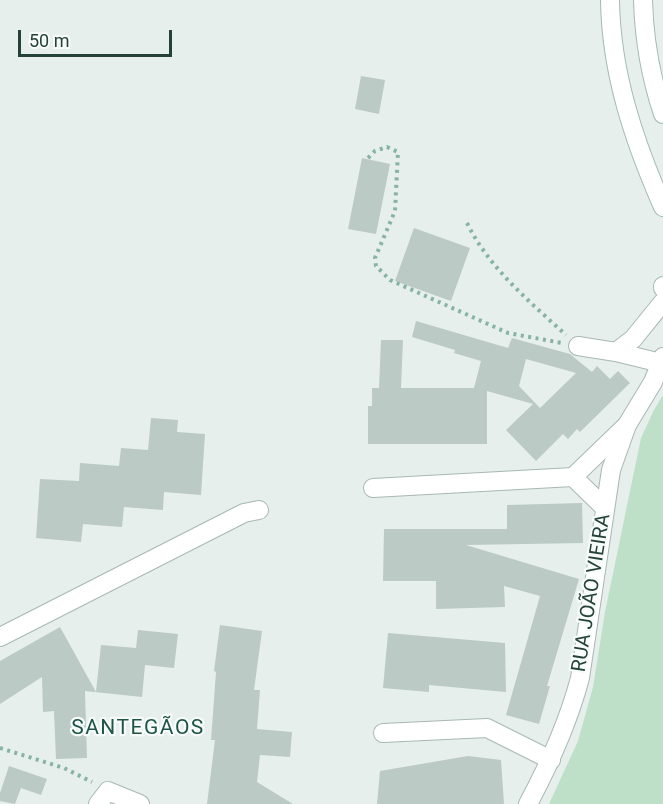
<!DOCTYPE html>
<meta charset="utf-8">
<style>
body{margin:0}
#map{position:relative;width:663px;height:804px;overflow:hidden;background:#e6efeb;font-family:Roboto,sans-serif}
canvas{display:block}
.scale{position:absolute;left:18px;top:30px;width:154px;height:27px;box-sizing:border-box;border:3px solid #24423a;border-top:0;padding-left:8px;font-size:18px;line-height:21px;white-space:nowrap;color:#24423a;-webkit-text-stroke:4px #f7fbf9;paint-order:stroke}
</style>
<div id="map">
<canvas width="663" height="804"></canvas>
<div class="scale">50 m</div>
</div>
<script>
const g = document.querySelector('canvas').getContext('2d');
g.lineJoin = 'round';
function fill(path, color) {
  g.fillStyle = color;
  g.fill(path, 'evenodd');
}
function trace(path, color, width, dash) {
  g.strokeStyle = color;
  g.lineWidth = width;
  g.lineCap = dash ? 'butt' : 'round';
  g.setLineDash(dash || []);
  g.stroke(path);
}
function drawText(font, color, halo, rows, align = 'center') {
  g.font = font + ' Roboto,sans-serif';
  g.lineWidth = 4.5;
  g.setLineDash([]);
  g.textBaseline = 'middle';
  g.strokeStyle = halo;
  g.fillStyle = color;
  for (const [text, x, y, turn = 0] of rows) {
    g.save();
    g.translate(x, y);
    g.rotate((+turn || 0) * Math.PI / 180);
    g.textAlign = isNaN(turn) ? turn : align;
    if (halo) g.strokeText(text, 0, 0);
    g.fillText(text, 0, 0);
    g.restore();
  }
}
const green = new Path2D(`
 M663,395V804H549L578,741L593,687L605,612L641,438L654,410Z`);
const building = new Path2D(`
 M361,76L385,80L379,114L355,109Z
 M362,158L390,164L376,234L348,229Z
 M414,228L470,248L451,301L395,281Z
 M416,321L508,348L512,338L570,354L592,372L597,366L610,379L618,371L630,383L580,432L577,429L568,439L563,434L536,461L506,430L533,404L487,391V444H368V406H372V388H379L381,340H403L401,388H476H474L481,361L454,353L455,350L412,337ZM526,359L576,373L540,408L519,386Z
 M151,418L178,420L177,432L205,434L201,495L164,492L163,510L124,507L122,527L83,524L81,542L36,538L40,479L79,481L80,463L119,466L121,448L148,450Z
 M582,503L583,543L466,545L579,579L547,686H550L539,724L506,715L540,596L504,586L505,607L436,609V581H383L384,529H507V505Z
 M220,625L262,631L254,690H260L257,729L292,732L290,757L260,755L257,782L293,804H207L215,740H211L216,672L214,671Z
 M60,627L96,692L101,645L136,648L138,630L178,634L174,668L145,665L142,697L85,691L87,758L56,759L54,711L43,712L42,677L0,704V661Z
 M388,633L505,643L506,692L429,685V692L383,688Z
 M468,756L501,760L504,804H377L380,771Z
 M9,766L47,779L41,795L21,788L15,804L0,801V793Z`);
const path = new Path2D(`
 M368,158L375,151L387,147L398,152L395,211L375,258L376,266L390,280L508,333L562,343
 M467,223C489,268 530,302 566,335
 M0,748L64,768L92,782`);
const minor = new Path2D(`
 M578,346L616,352L661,363
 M616,352L633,339L663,302
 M373,488L573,477
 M605,508L573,477L627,425
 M0,637L244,513L259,510
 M383,733L487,728L551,760
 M98,804L108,791L140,804`);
const tertiary = new Path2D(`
 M528,804C550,763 568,723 580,678L611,470L627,425L653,382L663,357`);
const secondary = new Path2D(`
 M610,0C611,73 634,141 663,207
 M643,0C644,38 651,78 663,114
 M663,286V288`);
const streetNames = [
 ["RUA JOÃO VIEIRA",592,593,-81]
];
const neighbourhoodNames = [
 ["SANTEGÃOS",138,729]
];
fill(green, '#bfe0c8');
fill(building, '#bbcac4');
trace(minor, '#a8b8b2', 20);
trace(tertiary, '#a8b8b2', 20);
trace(secondary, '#a4bbb3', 20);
trace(path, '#86b3a5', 4, [3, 4.5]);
trace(minor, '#fff', 18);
trace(tertiary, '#fff', 18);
trace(secondary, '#fff', 18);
drawText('20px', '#24423a', '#f7fbf9', streetNames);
g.letterSpacing = '1.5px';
drawText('21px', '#1f5548', '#f7fbf9', neighbourhoodNames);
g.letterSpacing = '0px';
</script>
